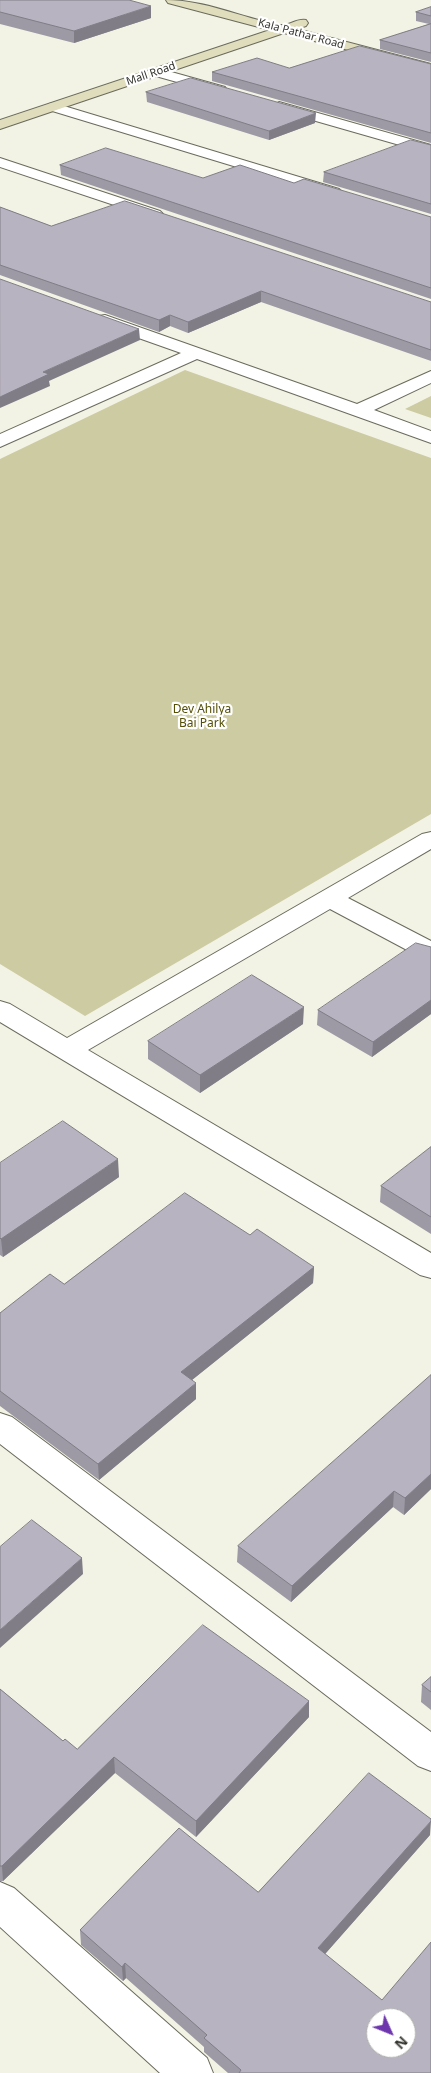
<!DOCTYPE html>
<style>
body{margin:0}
#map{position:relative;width:431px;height:2073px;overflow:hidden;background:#f3f3e5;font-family:"Noto Sans",sans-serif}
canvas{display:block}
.north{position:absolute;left:366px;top:2008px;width:50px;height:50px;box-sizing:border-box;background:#fff;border:1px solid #adadab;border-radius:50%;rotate:134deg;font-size:14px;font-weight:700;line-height:20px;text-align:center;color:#32322d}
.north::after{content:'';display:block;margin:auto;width:18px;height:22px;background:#6d36ad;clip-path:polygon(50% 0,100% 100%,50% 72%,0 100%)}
</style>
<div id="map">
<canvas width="431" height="2073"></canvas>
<div class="north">N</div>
</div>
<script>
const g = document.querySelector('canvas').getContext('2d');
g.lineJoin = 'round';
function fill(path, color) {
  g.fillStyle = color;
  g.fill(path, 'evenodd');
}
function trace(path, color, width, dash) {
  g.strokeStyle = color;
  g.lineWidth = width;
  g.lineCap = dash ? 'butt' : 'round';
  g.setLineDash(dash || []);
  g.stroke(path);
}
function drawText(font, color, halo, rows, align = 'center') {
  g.font = font + ' "Noto Sans",sans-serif';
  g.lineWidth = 4.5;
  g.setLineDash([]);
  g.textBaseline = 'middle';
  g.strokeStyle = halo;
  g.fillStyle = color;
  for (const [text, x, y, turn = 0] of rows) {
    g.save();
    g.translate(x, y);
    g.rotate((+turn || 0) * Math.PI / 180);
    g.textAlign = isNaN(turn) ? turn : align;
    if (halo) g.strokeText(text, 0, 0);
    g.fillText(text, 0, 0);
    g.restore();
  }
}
const green = new Path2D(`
 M185,370L431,458V814L85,1016L0,964V459Z
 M431,396V418L405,409Z`);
const street = new Path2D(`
 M157,68L225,87L227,90L220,94L152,75L150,72Z
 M279,102L431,145V154L274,109L272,106Z
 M54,103L339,189L342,192L339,195H329L49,110L47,107L49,104Z
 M0,158L160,211L163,214L160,217H150L0,167Z
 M105,315L357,404L431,371V383L374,410L431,431V443L197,359L0,447V434L181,353L99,324L97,320L99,316Z
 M431,832V849L348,898L431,941V960L422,958L330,909L88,1050L431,1253V1278L420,1275L0,1022V1001L10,1004L67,1038L422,834Z
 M0,1413L12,1417L431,1732V1771L418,1766L0,1444Z
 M0,1882L14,1888L207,2058L213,2073H160L0,1927Z`);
const secondary = new Path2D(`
 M166,0C205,0 242,18 280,25C289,26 297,18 306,20L308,23L306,26L297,29L431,64V72L284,33L0,129V120L270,30L168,3Z`);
const wall = new Path2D(`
 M0,0L151,18L74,43L0,24Z
 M431,7V62L380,49V40L429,24L416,21V12Z
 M431,64V143L212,81V72L289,68Z
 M146,92L315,123L269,140L147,102Z
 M431,145V214L323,182L324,172Z
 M60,165L203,178L294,183L431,217V299L61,175Z
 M0,207L51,226L431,302V361L261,302L188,333L170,326L159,332L0,275Z
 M431,947V1014L372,1057L317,1025L318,1010Z
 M303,1024L200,1093L148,1059V1041Z
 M431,1147V1234L380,1202L381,1186Z
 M0,1163L119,1177L3,1257L0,1255Z
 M250,1235L314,1267L313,1283L192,1380L196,1399L99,1480L0,1406V1313L64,1284Z
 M431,1375V1489L404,1515L393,1507L291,1602L237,1562L238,1546Z
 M431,1677V1710L421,1702L422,1685Z
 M0,1689L63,1741L77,1749L309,1717L196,1837L115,1773L3,1881H0Z
 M430,1835L325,1954L431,2073H228L204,2052V2047L126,1978L123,1981L81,1945L80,1930L258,1892Z`);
const shadedWall = new Path2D(`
 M151,6V18L74,43V31Z
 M316,113L315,123L269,140V131Z
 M261,291V302L188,333V322Z
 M170,315V326L159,332V320Z
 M139,329L140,340L49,381L50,386L0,408V397L43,372Z
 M431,1000V1014L372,1057L373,1042Z
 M304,1007L303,1024L200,1093V1075Z
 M118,1159L119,1177L3,1257L1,1239Z
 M314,1267L313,1283L182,1388L181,1372Z
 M196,1383V1399L99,1480L98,1464Z
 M431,1474V1489L404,1515L405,1498Z
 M394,1491L393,1507L291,1602L292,1586Z
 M82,1558L83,1574L0,1648V1630Z
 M309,1701V1717L196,1837V1821Z
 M114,1757L115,1773L3,1881L2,1866Z
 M431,1821L430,1835L318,1962V1948Z
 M125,1963L126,1978L123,1981L122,1967Z`);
const building = new Path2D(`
 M0,0H129L151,6L74,31L0,12Z
 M431,7V16L416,12Z
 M431,24V53L380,40Z
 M360,46L431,64V133L212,72L257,58L289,68Z
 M191,78L316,113L269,131L146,92Z
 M411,140L431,145V204L324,172Z
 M106,148L203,178L240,165L294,183L304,179L431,217V288L60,165Z
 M125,201L431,302V350L261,291L188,322L170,315L159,320L0,265V207L51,226Z
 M0,279L139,329L43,372L49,374L0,397Z
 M416,943L431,947V1000L373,1042L318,1010Z
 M252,975L304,1007L200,1075L148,1041Z
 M63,1121L118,1159L1,1239L0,1238V1163Z
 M431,1147V1217L381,1186Z
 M185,1193L250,1235L257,1229L314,1267L181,1372L196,1383L98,1464L0,1391V1313L50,1274L64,1284Z
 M431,1375V1474L405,1498L394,1491L292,1586L238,1546Z
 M32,1520L82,1558L0,1630V1547Z
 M203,1625L309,1701L196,1821L114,1757L2,1866H0V1689L63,1741L65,1739L77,1749Z
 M431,1677V1692L422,1685Z
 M369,1773L431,1819V1821L318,1948L382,2000L431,1942V2073H239L241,2070L204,2038L207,2035L125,1963L122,1967L80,1930L179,1828L258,1892ZM376,2018H406V2048H376Z`);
const farStreetnames = [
 ["Kala Pathar Road",301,34,15],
 ["Mall Road",151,74,-19]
];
const parkNames = [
 ["Dev Ahilya",202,710],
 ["Bai Park",202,724]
];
fill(green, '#cdcba2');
trace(street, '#6a6a5d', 2);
trace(secondary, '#6a6a5d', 2);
fill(street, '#fff');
fill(secondary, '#dfddbc');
fill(wall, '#9d9aa5');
fill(shadedWall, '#807d86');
fill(building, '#b7b3c0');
trace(building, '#807d86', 1);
drawText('11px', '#32322d', '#fff', farStreetnames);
drawText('12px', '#534e04', '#fff', parkNames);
</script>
